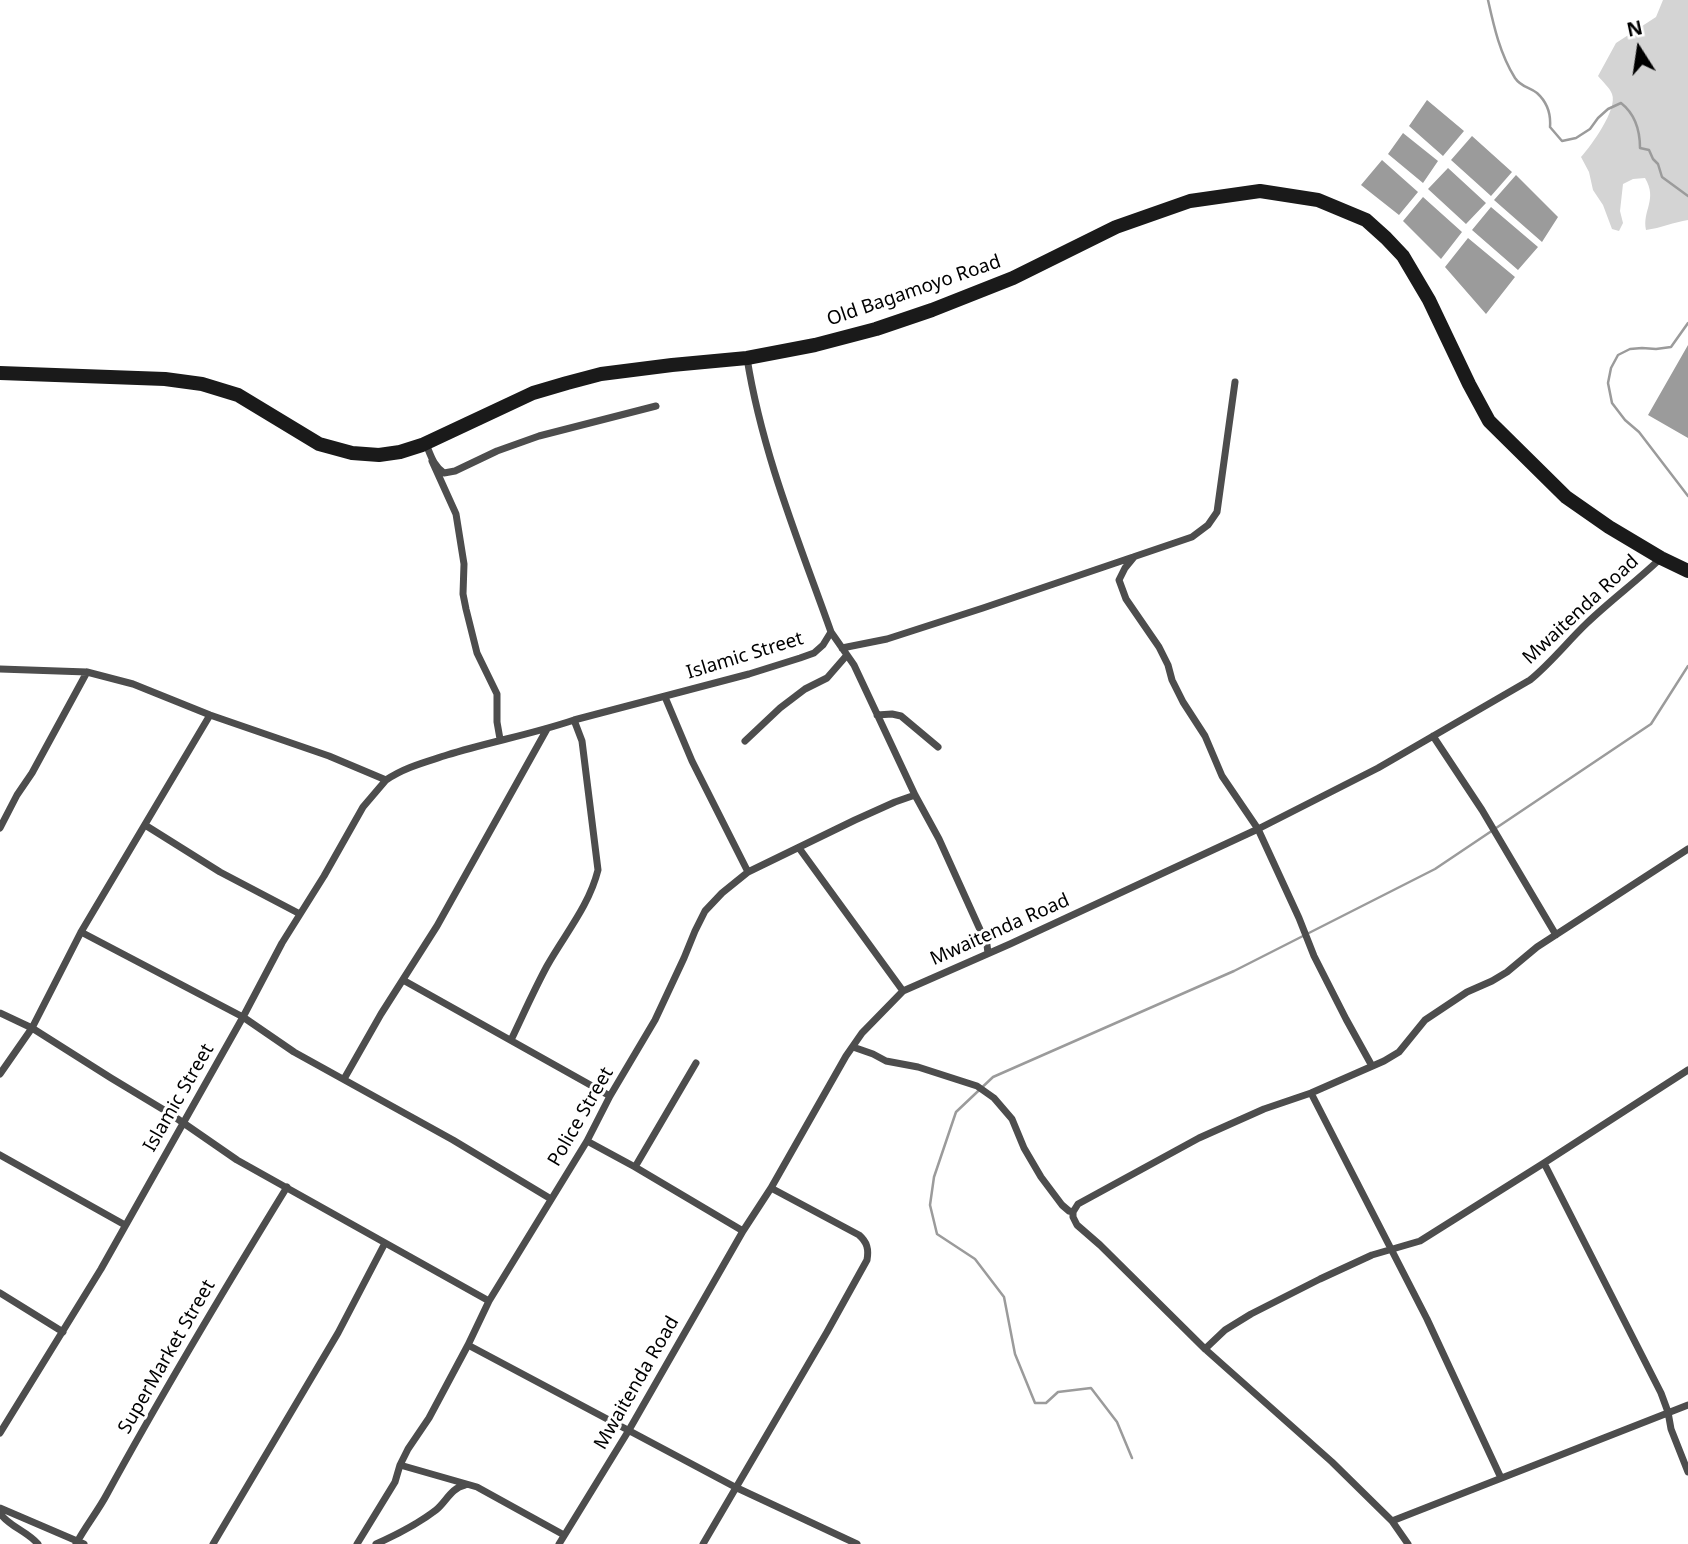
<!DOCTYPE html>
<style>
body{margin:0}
#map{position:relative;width:1688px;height:1544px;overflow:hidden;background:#fff;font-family:"Noto Sans",sans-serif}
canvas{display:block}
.north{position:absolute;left:1604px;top:14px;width:70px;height:70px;-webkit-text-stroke:5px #fff;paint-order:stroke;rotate:348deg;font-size:19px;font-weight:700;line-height:28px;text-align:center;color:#000}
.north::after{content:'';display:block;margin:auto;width:24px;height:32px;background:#000;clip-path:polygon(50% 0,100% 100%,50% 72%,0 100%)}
</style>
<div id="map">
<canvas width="1688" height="1544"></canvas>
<div class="north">N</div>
</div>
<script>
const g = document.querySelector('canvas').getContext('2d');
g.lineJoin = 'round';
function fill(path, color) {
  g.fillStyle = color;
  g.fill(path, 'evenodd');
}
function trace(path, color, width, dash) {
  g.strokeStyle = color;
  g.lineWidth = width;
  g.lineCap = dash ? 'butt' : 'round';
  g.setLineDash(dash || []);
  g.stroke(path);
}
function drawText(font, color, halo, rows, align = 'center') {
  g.font = font + ' "Noto Sans",sans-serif';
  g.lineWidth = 6;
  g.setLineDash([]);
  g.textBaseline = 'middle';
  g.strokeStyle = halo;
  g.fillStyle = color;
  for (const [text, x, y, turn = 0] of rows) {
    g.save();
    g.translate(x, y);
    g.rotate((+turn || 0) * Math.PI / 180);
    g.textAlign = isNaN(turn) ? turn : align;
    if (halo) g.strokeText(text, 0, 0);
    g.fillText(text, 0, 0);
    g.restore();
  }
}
const green = new Path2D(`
 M1663,0H1688V220C1674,222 1661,228 1646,230C1642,210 1658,200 1645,178L1633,179L1623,184L1620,211L1623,223L1619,231L1612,229L1603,205L1593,190L1589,172L1581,157C1591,146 1618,109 1612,94C1610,88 1602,81 1598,76L1616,43L1656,17Z`);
const water = new Path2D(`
 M1427,100L1464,131L1443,156L1409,126Z
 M1403,133L1438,161L1423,183L1388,154Z
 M1472,136L1512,172L1491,196L1451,160Z
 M1382,160L1418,192L1399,215L1361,185Z
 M1448,168L1486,203L1466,224L1428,189Z
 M1516,175L1558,217L1542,242L1494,200Z
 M1423,197L1462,232L1441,259L1403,221Z
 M1491,207L1538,247L1518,270L1472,230Z
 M1468,238L1515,277L1486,314L1445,267Z
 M1688,345V438L1648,415Z`);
const stream = new Path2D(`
 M1488,0C1494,27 1500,54 1515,78C1521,87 1529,87 1537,93C1547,102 1551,114 1550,127L1562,141L1576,138L1590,129L1598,118L1608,109L1621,103C1635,114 1640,130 1640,148L1649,150L1653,159L1658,164L1662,177L1688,196
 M1688,323L1671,347L1656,349L1642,348L1630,349L1618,355L1611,368L1608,383L1612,403L1625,420L1639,432L1688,496
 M1132,1458L1117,1422L1091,1388L1058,1392L1046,1403H1035L1015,1354L1004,1297L975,1259L937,1234L930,1205L934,1177L956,1112L993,1077L1234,971L1435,869L1651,724L1688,666`);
const street = new Path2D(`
 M426,444C431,456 433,465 444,473L455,471L497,451L539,436L656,406
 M432,461L456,514L464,564L463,594L466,609L477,653L497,694V722L500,739
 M1134,557L1125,568L1119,580L1126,599L1159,647L1168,665L1172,680L1183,702L1205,736L1222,776L1258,829L1299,918L1314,956L1346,1019L1372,1066
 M831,632L854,665L915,795L939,839L987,945L988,953
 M842,648L887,639L983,608L1192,537L1208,525L1217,512L1235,382
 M0,669L87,672L133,684L210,715L329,756L386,780C405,767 426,762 447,755C489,742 533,734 574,720L749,674L800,658L814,653L823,645L831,632C799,542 762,453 747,358
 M665,697L692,761L748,872
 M877,715L892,714L901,716L938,747
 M1433,736L1482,810L1556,935
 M745,741L780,708L805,689L827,678L847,655
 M145,825L220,872L300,914
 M0,828L17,795L32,773L87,672
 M799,848L903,991
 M81,932L243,1017L294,1052L453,1140L551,1199
 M403,980L610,1096
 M0,1013L32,1028L111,1078L169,1113L237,1160L489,1301
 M511,1040C523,1015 534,990 547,966C565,934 589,906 598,870L582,741L574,720
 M853,1047L873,1054L886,1061L918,1067L977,1086L994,1098L1012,1119L1024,1148L1041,1177L1062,1205L1069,1211L1073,1212
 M0,1074L32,1028L81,932L210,715
 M344,1079L381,1014L437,926L547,729
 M1311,1093L1427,1319L1501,1478
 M587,1141L635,1167L743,1231
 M0,1155L125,1225
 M1544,1163L1661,1393L1668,1412L1671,1429L1688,1472
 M635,1167L696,1063
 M0,1293L63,1332
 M468,1345L735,1487L857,1544
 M1205,1349L1225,1330L1251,1314L1320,1279L1372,1255L1420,1241L1544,1163L1688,1070
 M0,1433L101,1269L243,1017L282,943L324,876L363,807L386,780
 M400,1465L477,1487L564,1535
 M0,1508L84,1544
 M0,1513C8,1526 27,1531 38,1544
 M1392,1521L1688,1405
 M76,1544C85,1527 98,1511 107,1494C164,1390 225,1288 287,1187
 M213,1544L338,1333L385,1243
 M357,1544L395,1482L400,1465L408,1449L429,1418L468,1345L489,1301L587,1141L610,1096L655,1020L684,958L695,931L705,911L722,893L748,872L855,820L895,802L915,795
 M376,1544C396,1535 418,1524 436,1510C446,1502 451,1488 465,1485
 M559,1544L629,1430L743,1231L771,1188L846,1056L862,1033L903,991L1010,944L1258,829L1378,768L1530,680C1551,663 1568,641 1587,623C1611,600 1637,581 1661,558
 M703,1544L827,1332L867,1260C869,1249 867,1242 859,1235L771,1188
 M1408,1544L1392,1521L1332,1462L1205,1349L1100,1245L1077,1225L1073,1217V1212L1078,1204L1199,1138L1264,1109L1311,1093L1384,1061L1399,1052L1425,1020L1467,992L1492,981L1507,972L1537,947L1688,849`);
const secondary = new Path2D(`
 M0,373L165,379L202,384L238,395L319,444L352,453L379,455L400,452L422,445L533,393L567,383L601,374L672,365L747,358L815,345L876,329L932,310L1013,278L1116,227L1190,201L1260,191L1318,200L1366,220L1386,238L1403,256L1429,300L1469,384L1489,421L1566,497L1609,527L1661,558L1688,571`);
const streetNames = [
 ["Old Bagamoyo Road",914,291,-19],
 ["Mwaitenda Road",1581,610,-43],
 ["Islamic Street",745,656,-17],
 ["Mwaitenda Road",1000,930,-24],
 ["Islamic Street",179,1098,-60],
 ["Police Street",581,1117,-60],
 ["SuperMarket Street",167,1357,-60],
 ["Mwaitenda Road",637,1383,-60]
];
fill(green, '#d4d4d4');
fill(water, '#9b9b9b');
trace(stream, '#9b9b9b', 2.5);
trace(street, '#4d4d4d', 7);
trace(secondary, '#1a1a1a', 14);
drawText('19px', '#000', '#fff', streetNames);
</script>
